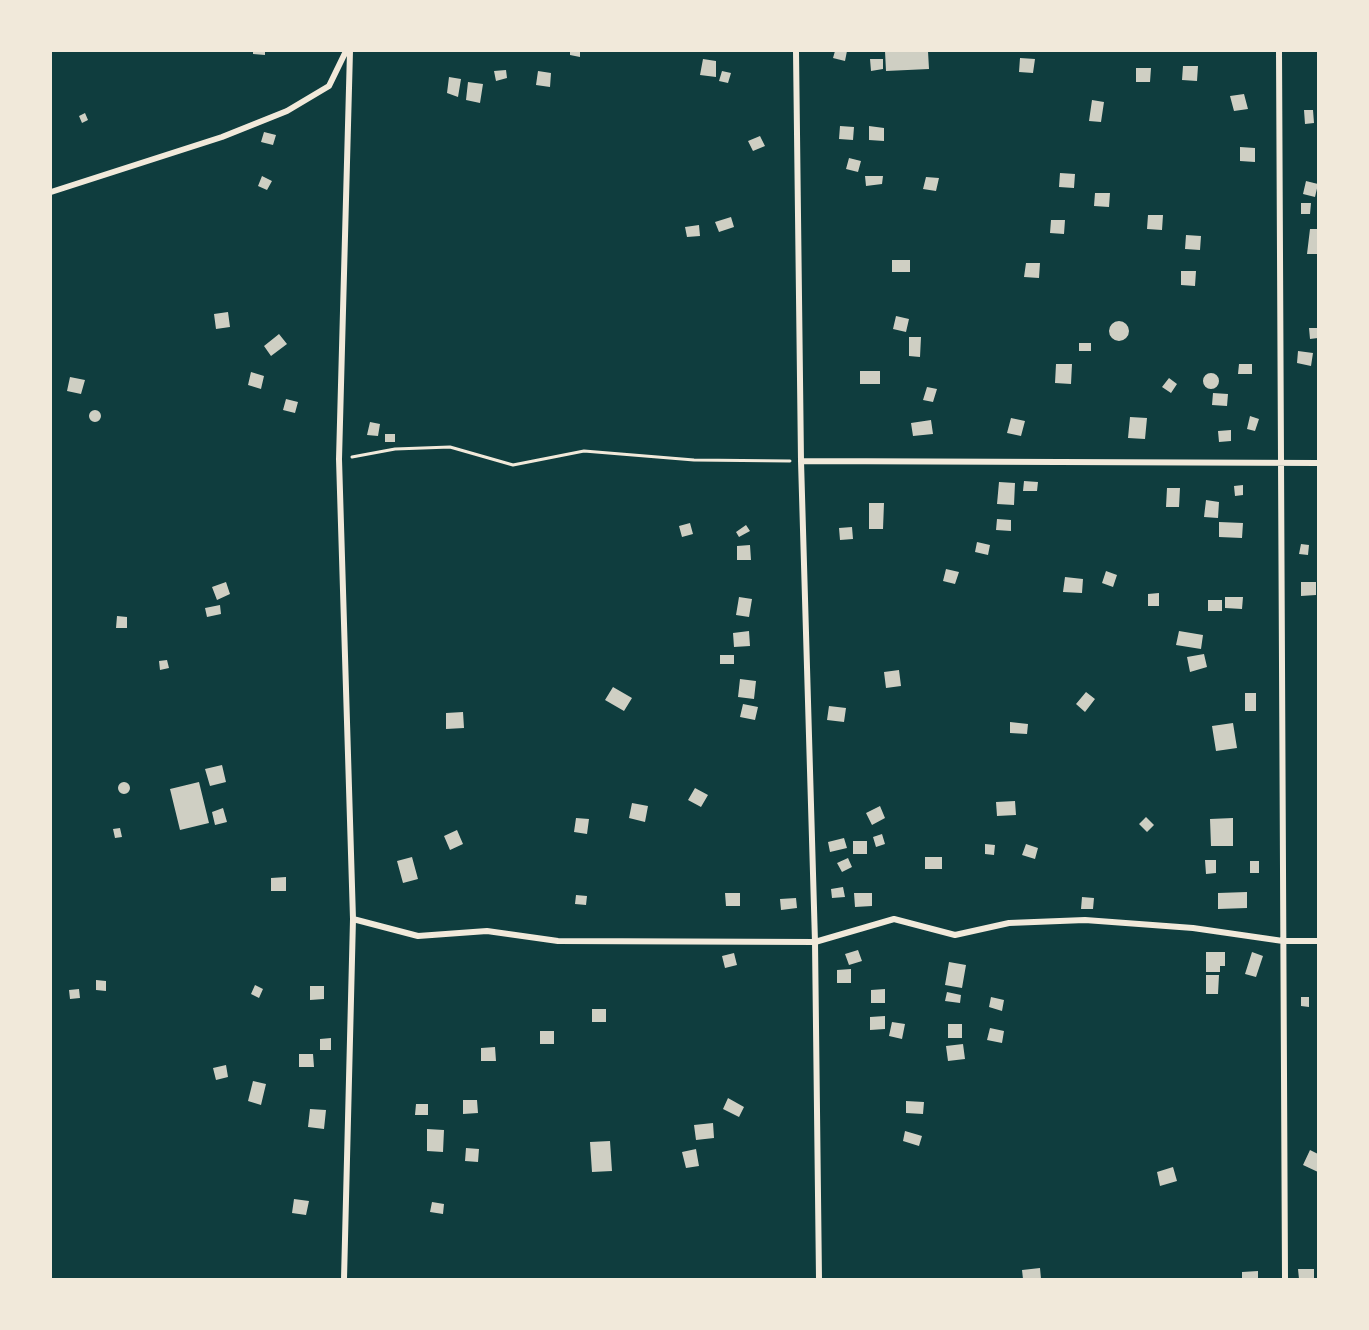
<!DOCTYPE html>
<style>
body{margin:0}
#map{position:relative;width:1369px;height:1330px;overflow:hidden;background:#0f3d3e;font-family:"Open Sans",sans-serif}
canvas{display:block}
.frame{position:absolute;inset:0;border:52px solid #f1e9da;pointer-events:none}
</style>
<div id="map">
<canvas width="1369" height="1330"></canvas>
<div class="frame"></div>
</div>
<script>
const g = document.querySelector('canvas').getContext('2d');
g.lineJoin = 'round';
function fill(path, color) {
  g.fillStyle = color;
  g.fill(path, 'evenodd');
}
function trace(path, color, width, dash) {
  g.strokeStyle = color;
  g.lineWidth = width;
  g.lineCap = dash ? 'butt' : 'round';
  g.setLineDash(dash || []);
  g.stroke(path);
}
const building = new Path2D(`
 M253,51H265V55L253,54Z
 M570,51H580V57L570,55Z
 M835,51H847L845,61L833,58Z
 M885,51H928L929,69L886,71Z
 M1020,58L1035,59L1033,73L1019,72Z
 M703,59L716,61V77L700,75Z
 M870,59H883V69L871,71Z
 M1183,66H1198L1197,81L1182,80Z
 M1136,68H1151L1150,82H1136Z
 M506,70L507,78L496,81L494,71Z
 M538,71L551,73L550,87L536,85Z
 M722,71L731,73L728,83L719,81Z
 M449,77L461,79L458,97L447,93Z
 M468,82L483,84L480,103L466,100Z
 M1244,94L1248,109L1234,111L1230,96Z
 M1092,100L1104,102L1101,122L1089,121Z
 M1304,110H1313L1314,123L1305,124Z
 M85,113L88,120L82,123L79,116Z
 M840,126L854,127L853,140L839,139Z
 M869,126L884,128V141L869,140Z
 M264,132L276,135L273,145L261,142Z
 M760,136L765,146L753,151L748,141Z
 M1240,147L1255,148V162L1240,161Z
 M849,158L861,161L858,172L846,169Z
 M1060,173L1075,174L1074,188L1059,187Z
 M262,176L272,181L267,190L258,186Z
 M865,176H883L882,184L866,186Z
 M926,177L939,178L936,191L923,189Z
 M1306,181L1318,184L1315,197L1303,194Z
 M1095,193H1110L1109,207L1094,206Z
 M1301,203H1311L1310,214H1301Z
 M1148,215H1163L1162,230L1147,229Z
 M731,217L734,227L719,232L715,222Z
 M1051,220H1065L1064,234L1050,233Z
 M699,225L700,236L687,237L685,227Z
 M1310,229H1318V254H1307Z
 M1186,235L1201,236L1200,250L1185,249Z
 M892,260H910V272H892Z
 M1026,263H1040L1039,278L1024,277Z
 M1181,271H1196L1195,286L1181,285Z
 M228,312L230,327L216,329L214,314Z
 M896,316L909,319L906,332L893,329Z
 M1109 331a10 10 0 1 1 20 0a10 10 0 1 1-20 0Z
 M1309,328H1318V338L1310,339Z
 M279,334L287,344L271,356L264,346Z
 M909,337H921L920,357L909,356Z
 M1079,343H1091V351H1079Z
 M1298,351L1313,353L1311,366L1297,363Z
 M1056,364H1072L1071,384L1055,383Z
 M1239,364H1252V374H1238Z
 M860,371H880V384H860Z
 M251,372L264,376L261,389L248,385Z
 M1203 381a8 8 0 1 1 16 0a8 8 0 1 1-16 0Z
 M70,377L85,380L81,394L67,391Z
 M1169,378L1177,384L1171,393L1162,387Z
 M927,387L937,389L933,402L923,400Z
 M1213,393L1228,394L1227,406L1212,405Z
 M286,399L298,402L295,413L283,410Z
 M89 416a6 6 0 1 1 12 0a6 6 0 1 1-12 0Z
 M1250,416L1259,419L1255,431L1247,429Z
 M1130,417L1147,418L1145,439L1128,438Z
 M1011,418L1025,421L1021,436L1007,433Z
 M931,420L933,434L913,436L911,423Z
 M370,422L380,424L378,436L367,435Z
 M1231,430V441L1219,442L1218,431Z
 M385,434H395V442H385Z
 M1024,481L1038,482L1037,491H1023Z
 M999,482L1015,483L1014,505L997,504Z
 M1243,485V495L1235,496L1234,486Z
 M1167,488H1180L1179,507H1166Z
 M1206,500L1219,502L1218,518L1204,517Z
 M869,503H884L883,529H869Z
 M997,519L1011,520V531L996,530Z
 M1219,522L1243,523L1242,538L1219,537Z
 M690,523L693,534L682,537L679,526Z
 M746,525L750,531L739,537L736,532Z
 M852,527L853,539L840,540L839,528Z
 M977,542L990,545L988,555L975,552Z
 M1301,544L1309,545L1308,555L1299,554Z
 M750,545L751,560H737V546Z
 M946,569L959,572L955,584L943,581Z
 M1106,571L1117,575L1113,587L1102,583Z
 M1065,577L1083,579L1082,593L1063,592Z
 M226,582L230,594L217,600L212,587Z
 M1301,582H1316V595L1301,596Z
 M1159,593V606H1148V594Z
 M739,597L752,599L749,617L736,615Z
 M1225,597H1243L1242,609L1225,608Z
 M1208,600H1222V611H1208Z
 M220,605L221,614L207,617L205,608Z
 M117,616L127,617V628H116Z
 M749,631L750,646L734,647L733,633Z
 M1179,631L1203,635L1201,649L1176,645Z
 M1204,654L1207,667L1190,672L1187,657Z
 M720,655H734V664H720Z
 M167,660L169,668L160,670L159,661Z
 M899,670L901,686L886,688L884,672Z
 M740,679L756,681L754,699L738,697Z
 M613,687L632,698L624,711L605,700Z
 M1086,692L1095,699L1085,712L1076,704Z
 M1245,693H1256V711H1245Z
 M743,704L758,707L755,720L740,717Z
 M829,706L846,708L844,722L827,720Z
 M463,712L464,728L446,729V713Z
 M1010,722L1028,724L1027,734L1010,733Z
 M1233,723L1237,748L1216,751L1212,726Z
 M222,765L226,782L210,786L205,769Z
 M199,782L209,823L180,830L170,789Z
 M118 788a6 6 0 1 1 12 0a6 6 0 1 1-12 0Z
 M695,788L708,795L701,807L688,800Z
 M1015,801L1016,815L997,816L996,802Z
 M632,803L648,806L645,822L629,818Z
 M880,806L885,818L872,825L866,813Z
 M223,808L227,822L215,825L212,812Z
 M1146,817L1154,825L1147,832L1139,824Z
 M576,818L589,819L587,834L574,832Z
 M1233,818V846H1211L1210,819Z
 M120,828L122,837L115,838L113,829Z
 M457,830L463,844L450,850L444,836Z
 M882,834L885,844L876,847L873,837Z
 M844,838L847,848L830,852L828,842Z
 M853,841H867V854H853Z
 M985,844L995,845L994,855L985,854Z
 M1026,844L1038,848L1035,859L1022,855Z
 M412,857L418,879L403,883L397,861Z
 M925,857H942V869H925Z
 M848,858L852,867L842,872L837,863Z
 M1205,860H1216V873L1206,874Z
 M1250,861H1259V873H1250Z
 M286,877V891H271V878Z
 M843,887L845,897L832,898L831,889Z
 M1247,892V908L1218,909V893Z
 M725,893H740V906H726Z
 M854,893H872V906L855,907Z
 M576,895L587,896L586,905L575,904Z
 M1082,897L1094,898L1093,909H1081Z
 M796,898L797,908L781,910L780,899Z
 M858,950L862,961L849,965L845,954Z
 M1206,952H1225V966H1220V972H1206Z
 M1252,952L1263,956L1256,977L1245,974Z
 M734,953L737,965L725,968L722,956Z
 M949,962L966,965L962,988L945,985Z
 M851,969V983H837V970Z
 M1206,975H1219L1218,994H1206Z
 M96,980L106,981V991L96,990Z
 M255,985L263,989L259,998L251,994Z
 M310,986H324V999L310,1000Z
 M79,989L80,998L70,999L69,990Z
 M885,989V1003H871V990Z
 M947,992L961,995L960,1003L945,1001Z
 M991,997L1004,1000L1002,1011L989,1007Z
 M1301,997H1309V1007L1301,1006Z
 M592,1009H606V1022H592Z
 M885,1016V1029L870,1030V1017Z
 M892,1022L905,1024L902,1039L889,1036Z
 M948,1024H962V1038H948Z
 M990,1028L1004,1031L1002,1043L987,1040Z
 M540,1031H554V1044H540Z
 M331,1038V1050H320V1039Z
 M963,1044L965,1059L948,1061L946,1046Z
 M495,1047L496,1061H481V1048Z
 M299,1054H313L314,1067H299Z
 M226,1065L228,1077L216,1080L213,1068Z
 M253,1081L266,1084L261,1105L248,1101Z
 M728,1098L744,1107L739,1117L723,1109Z
 M463,1100H477L478,1113L463,1114Z
 M906,1101L924,1102L923,1114L906,1113Z
 M416,1104H428V1115H415Z
 M310,1109L326,1110L324,1129L308,1127Z
 M713,1123L714,1138L696,1140L694,1125Z
 M427,1129L444,1130L443,1152L427,1151Z
 M905,1131L922,1136L919,1146L903,1141Z
 M610,1141L612,1171L592,1172L590,1142Z
 M466,1148L479,1149L478,1162L465,1161Z
 M696,1149L699,1166L686,1168L682,1152Z
 M1310,1150L1318,1154V1172L1303,1165Z
 M1173,1167L1177,1181L1160,1186L1157,1172Z
 M294,1199L309,1201L306,1215L292,1213Z
 M432,1202L444,1204L443,1214L430,1212Z
 M1040,1268L1041,1279H1023L1022,1270Z
 M1298,1269H1314V1279H1299Z
 M1258,1271V1279H1242V1272Z`);
const path = new Path2D(`
 M352,457L395,449L450,447L513,465L584,451L694,460L790,461`);
const minor = new Path2D(`
 M796,51L801,461L815,942L819,1279
 M1279,51L1285,1279
 M51,192L222,137L287,111L329,86L346,51
 M801,461L1318,463
 M353,919L418,936L487,931L558,941L815,942L894,919L955,935L1009,923L1085,920L1193,928L1283,941H1318
 M344,1279L353,919L339,459L350,51`);
fill(building, '#cfcfc3');
trace(path, '#f1e9da', 3);
trace(minor, '#f1e9da', 6);
</script>
